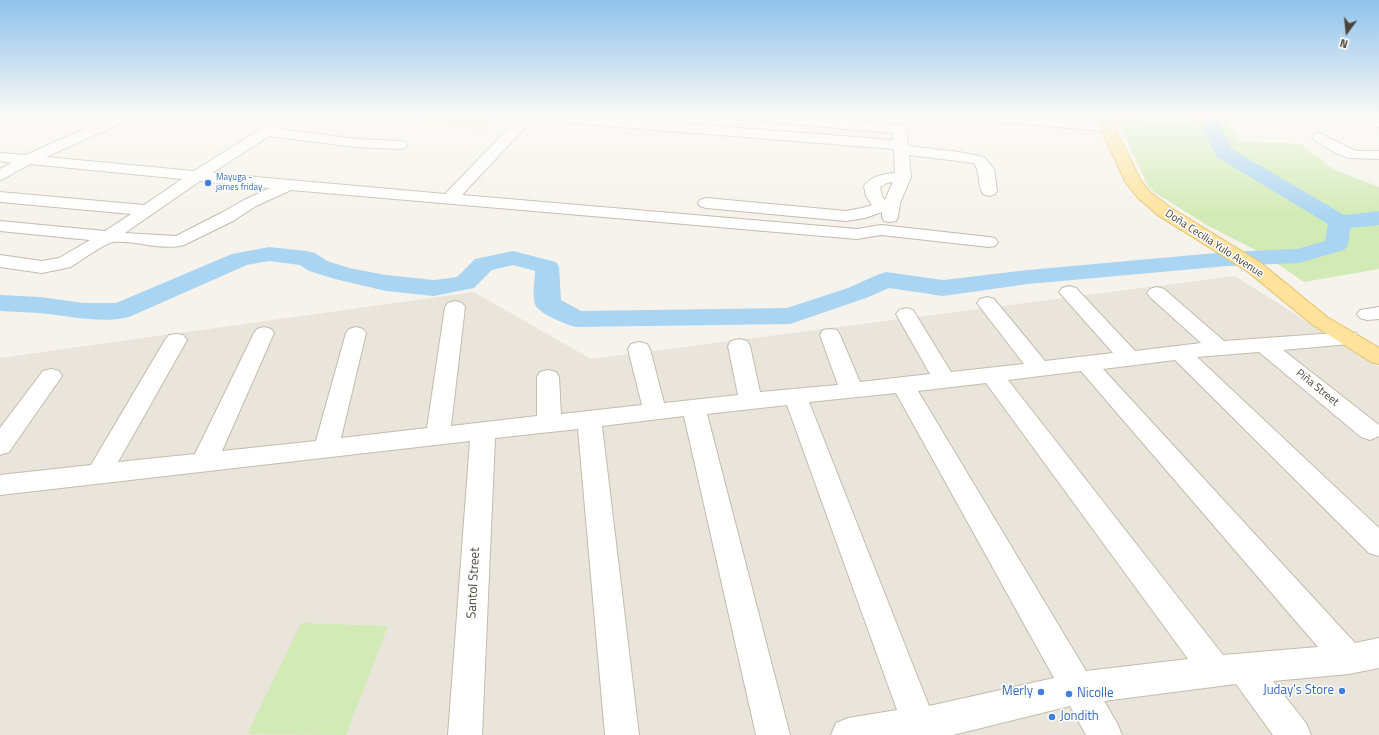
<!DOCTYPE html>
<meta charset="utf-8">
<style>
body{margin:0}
#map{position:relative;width:1379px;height:735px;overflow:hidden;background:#f6f3ec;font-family:"Titillium Web",sans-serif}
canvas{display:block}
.north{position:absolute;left:1327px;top:12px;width:40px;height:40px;-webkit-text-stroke:3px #fff;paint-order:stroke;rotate:195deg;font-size:11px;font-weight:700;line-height:16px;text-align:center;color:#4b4439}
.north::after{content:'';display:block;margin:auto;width:14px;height:18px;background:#4b4439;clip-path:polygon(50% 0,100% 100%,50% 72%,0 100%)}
</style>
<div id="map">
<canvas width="1379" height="735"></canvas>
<div class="north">N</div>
</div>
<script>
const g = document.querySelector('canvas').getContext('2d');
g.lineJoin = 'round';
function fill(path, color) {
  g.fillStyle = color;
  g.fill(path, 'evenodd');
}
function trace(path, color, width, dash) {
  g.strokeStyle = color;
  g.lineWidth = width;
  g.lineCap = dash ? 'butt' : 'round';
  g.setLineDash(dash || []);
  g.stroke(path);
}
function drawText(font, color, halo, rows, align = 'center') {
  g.font = font + ' "Titillium Web",sans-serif';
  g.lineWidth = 3;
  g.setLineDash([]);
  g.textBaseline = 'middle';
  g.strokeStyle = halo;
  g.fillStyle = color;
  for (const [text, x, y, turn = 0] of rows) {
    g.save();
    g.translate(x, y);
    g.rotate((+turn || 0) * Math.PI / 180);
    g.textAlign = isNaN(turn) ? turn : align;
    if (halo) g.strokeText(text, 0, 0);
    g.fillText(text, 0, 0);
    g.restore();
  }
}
const residential = new Path2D(`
 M1235,276L1379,367V735H0V358L474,292L591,359Z`);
const commercial = new Path2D(`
 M1110,115H1195L1188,124L1111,117Z`);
const education = new Path2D(`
 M333,115H498L483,130Z`);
const green = new Path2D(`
 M1195,115H1236L1230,123V127L1241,141L1301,144L1335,170L1379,187V269L1304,282L1263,254L1205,224L1154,192L1148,186L1116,117L1188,124Z
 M301,623L388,626L346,735L247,734Z`);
const river = new Path2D(`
 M1204,115H1222L1220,127L1232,149L1344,215L1379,211V225L1350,228L1348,245L1344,250L1299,263L1227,266L1028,284L943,296L889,288L866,298L790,324L576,327C567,325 537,313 535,304C532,294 535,281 535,271L513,265L492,270L474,288L434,296L386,291L335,279L309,271L300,265L269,261L247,265L129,317C100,324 70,316 40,313C27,312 13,312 0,311V295L40,297L83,303H116L232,254L269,247L306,251L315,253L327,261L349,268L386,275L434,280L457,277L475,259L513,251L556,262L559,267L561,300L581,311L787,308L848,288L877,275L886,272L943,280L1028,270L1227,252L1297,249L1325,241L1328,224L1217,157L1202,127Z`);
const minor = new Path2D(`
 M115,115H133L132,118L46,157L194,171L283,115H299L280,129L356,139L400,141L405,142L407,145L405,148L400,149L356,147L269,136L212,173L445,194L521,115H573L893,140V133L735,119L730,118L729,115H788L900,125L905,126L907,129L908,146L959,152L984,157L994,169L997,191L995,194L989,196L983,194C977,185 981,173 974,163L909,155L911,177L900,203L898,217L896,221L890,222L884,221L882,217V212L865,218L846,221L706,208L700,206L698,203L700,200L706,198L846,211L862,208L872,205L866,196L864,186C871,176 883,174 895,173L894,149L532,120L462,195L857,229L881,225L989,237L995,238L998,242L995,246L989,247L881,235L857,239L291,190L256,206L233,221L184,245C160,251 136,240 113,242C106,243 78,262 71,267L42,273L0,267V255L42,261L59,258L90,240L0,231V221L105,231L131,214L0,202V192L144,205L182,179L30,164L5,178L0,180V169L11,163L0,161V153L26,155ZM200,181L270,188L244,200L221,213L176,236L125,233ZM893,182L885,200L882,196L880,187L887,183Z
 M953,115H1014L1106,123L1111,124L1113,127L1111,130L1106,131L959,119L954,118Z
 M1360,115H1376L1379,117V127L1374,126Z
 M1319,133L1356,151H1379V159L1349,158L1336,153L1314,140L1312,137L1314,134Z
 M1069,286L1076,288L1135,351L1201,343L1150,297L1147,293L1150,289L1157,287L1164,289L1224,341L1349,332L1356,333L1359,338L1356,343L1349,344L1283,350L1379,425V436L1370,440L1361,437L1259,352L1197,357L1379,528V556L1369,553L1175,360L1103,369L1355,643L1379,638V668L1349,674L1273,681L1306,723L1311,735H1273L1236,684L1104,701L1117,723L1122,735H1086L1070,706L953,735H831L836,723L848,718L897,710L787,405L707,414L790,735H756L684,416L602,426L639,735H605L578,429L495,438L482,735H448L470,441L0,495V475L91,465L165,340L169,335L176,334L183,335L187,340L118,462L195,454L254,333L257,329L264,327L271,329L274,333L222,451L316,441L346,333L349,329L356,327L363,329L366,333L341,438L427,428L445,307L448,303L455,301L462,303L465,307L451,426L537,416V377L540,372L548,370L556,372L559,377L561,414L642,405L628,349L631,344L639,342L647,344L650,349L664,403L738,395L728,346L731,341L739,339L747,341L750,346L760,392L838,385L820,335L823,330L830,329L837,330L840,335L860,382L930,374L896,314L899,310L906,308L913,310L951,372L1024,364L977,303L980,299L987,297L994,299L1045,361L1113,353L1059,292L1062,288ZM1081,371L1318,647L1223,655L1008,380ZM986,383L1188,659L1086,671L918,391ZM896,393L1054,678L929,706L809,402Z
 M1379,307V319L1367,320L1360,318L1357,314L1360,310Z
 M51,369L59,371L62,376L9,452L0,455V428L43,371Z`);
const major = new Path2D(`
 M1094,115H1108L1141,181L1150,192L1171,208L1261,263L1327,317L1379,348V364L1371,362L1313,325L1247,271L1159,216L1138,198L1126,183Z`);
const markers = [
 [208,183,4,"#3f7fe0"],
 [1342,691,4,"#3f7fe0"],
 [1041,692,4,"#3f7fe0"],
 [1069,694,4,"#3f7fe0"],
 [1052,717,4,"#3f7fe0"]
];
const farShopnames = [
 ["Mayuga -",216,178],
 ["james friday",216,188]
];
const streetNames = [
 ["Doña Cecilia Yulo Avenue",1214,244,33],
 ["Piña Street",1317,388,39]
];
const nearStreetnames = [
 ["Santol Street",474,583,-87]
];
const nearShopnames = [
 ["Juday's Store",1334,691],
 ["Merly",1033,692],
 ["Nicolle",1077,694,"left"],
 ["Jondith",1060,717,"left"]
];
fill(residential, '#eae5da');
fill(commercial, '#f7ead8');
fill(education, '#efe8d6');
fill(green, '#d2eab5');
fill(river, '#a9d4f2');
trace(minor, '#c2bbae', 2);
trace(major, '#e6c16a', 2);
fill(minor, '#fff');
fill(major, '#ffe39c');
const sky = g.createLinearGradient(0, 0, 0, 218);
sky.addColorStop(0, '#8fc1ec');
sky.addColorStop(0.53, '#fbfaf6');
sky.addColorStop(1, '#fbfaf600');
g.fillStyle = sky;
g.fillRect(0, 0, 1379, 218);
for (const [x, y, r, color] of markers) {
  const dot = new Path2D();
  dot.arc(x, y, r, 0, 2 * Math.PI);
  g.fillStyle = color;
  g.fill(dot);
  trace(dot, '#fff', 1.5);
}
drawText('9px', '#366cbe', '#fff', farShopnames, 'left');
drawText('11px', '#4b4439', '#fff', streetNames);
drawText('13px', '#4b4439', '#fff', nearStreetnames);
drawText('13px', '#366cbe', '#fff', nearShopnames, 'right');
</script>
